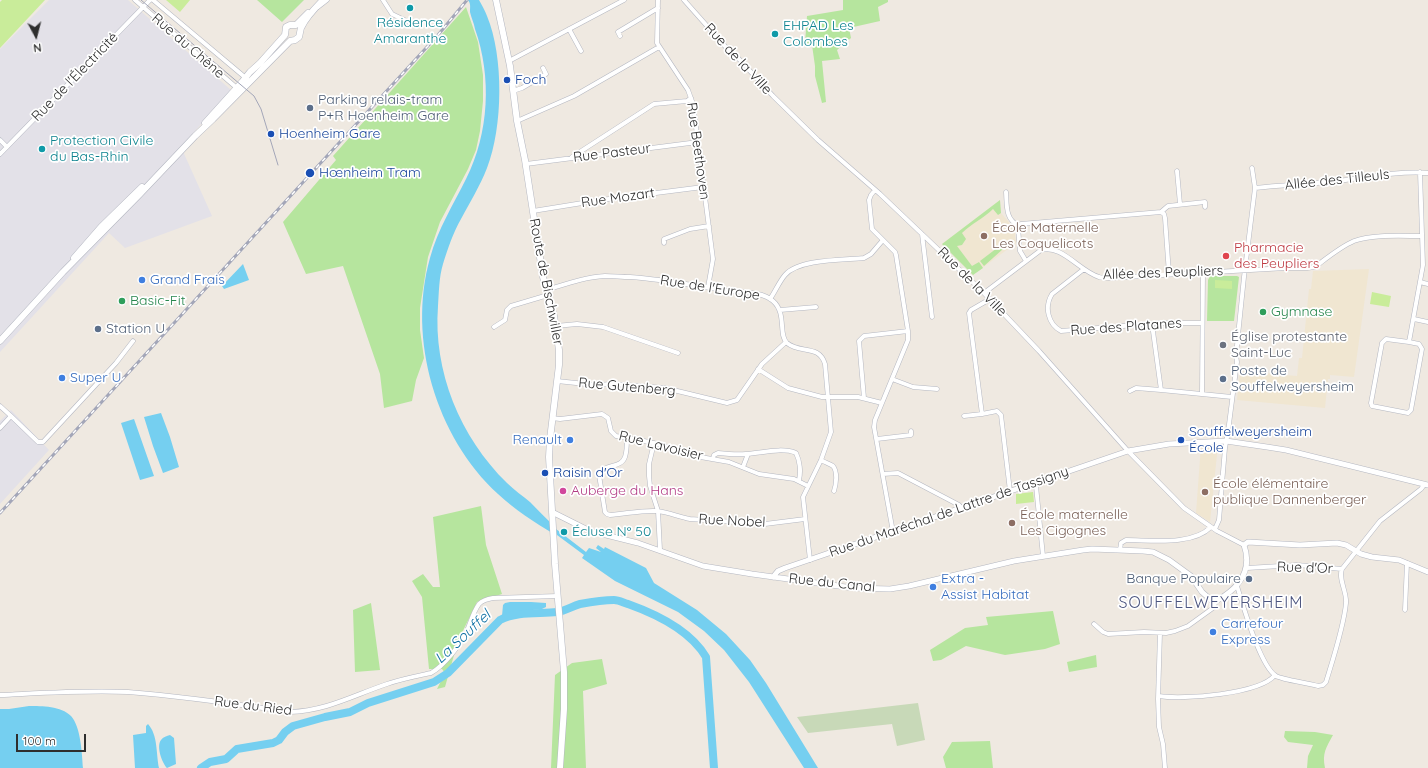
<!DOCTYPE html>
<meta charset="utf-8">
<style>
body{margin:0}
#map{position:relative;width:1428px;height:768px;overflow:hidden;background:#efe9e1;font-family:Quicksand,sans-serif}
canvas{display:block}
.north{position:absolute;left:16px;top:16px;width:40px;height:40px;-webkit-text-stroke:3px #fff;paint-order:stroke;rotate:173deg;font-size:11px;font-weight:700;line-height:16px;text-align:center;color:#2e2e2e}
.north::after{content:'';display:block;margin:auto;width:14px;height:18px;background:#2e2e2e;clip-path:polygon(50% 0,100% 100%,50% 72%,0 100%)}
.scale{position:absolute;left:16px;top:734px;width:70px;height:18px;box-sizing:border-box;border:2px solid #2e2e2e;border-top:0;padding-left:5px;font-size:12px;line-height:14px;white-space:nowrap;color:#2e2e2e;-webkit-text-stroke:3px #fff;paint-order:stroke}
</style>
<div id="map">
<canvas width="1428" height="768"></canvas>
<div class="north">N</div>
<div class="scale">100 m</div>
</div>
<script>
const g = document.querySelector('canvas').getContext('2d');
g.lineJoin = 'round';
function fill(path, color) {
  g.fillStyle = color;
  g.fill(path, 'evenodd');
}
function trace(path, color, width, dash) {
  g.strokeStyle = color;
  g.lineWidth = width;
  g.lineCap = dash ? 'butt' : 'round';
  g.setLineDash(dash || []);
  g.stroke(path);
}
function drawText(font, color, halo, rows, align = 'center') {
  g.font = font + ' Quicksand,sans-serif';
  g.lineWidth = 3.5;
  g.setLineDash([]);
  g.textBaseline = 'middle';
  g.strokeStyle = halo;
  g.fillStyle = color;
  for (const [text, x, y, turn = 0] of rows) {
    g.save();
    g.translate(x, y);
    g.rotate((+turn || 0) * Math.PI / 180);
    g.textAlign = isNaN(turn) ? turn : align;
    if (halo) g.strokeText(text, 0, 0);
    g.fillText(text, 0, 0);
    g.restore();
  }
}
const industrial = new Path2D(`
 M49,0H128L231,90L181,147L212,216L125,248L109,233L0,352V49Z
 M11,410L49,450L0,504V421Z`);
const education = new Path2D(`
 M1000,200L1001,213L1014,228L1016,243L973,275L942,244Z
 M1369,269L1354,377L1330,375V379H1328L1325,408L1237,400L1240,371L1297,376L1299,358H1302L1309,289H1311L1313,271Z
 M1201,445H1218L1210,522L1196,513Z`);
const green = new Path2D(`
 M257,0H304L282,22Z
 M843,0H888V2L878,7L880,21L849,28L851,38L837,50L840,59L822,61L826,102L822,103L815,76V66L812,45L805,43L807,16L843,10Z
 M466,7L478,42L483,75V101L480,131L476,150L468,169L440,222L428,257L420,308V330L424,358L416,380L412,401L384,408L380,374L343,266L306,274L283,222L336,160L333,156Z
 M1000,200L1001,213L998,215L993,209C984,218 971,224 962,233L966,239L962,245L957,246L972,266L979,262L983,268L973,275L942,244Z
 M1001,245L1003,249L984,266L980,261Z
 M1210,276H1237L1239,277L1234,321H1207L1208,280Z
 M481,506L486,545L502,594L477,602L458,641L445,687L437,689L445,673L442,669H429L422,597L412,581L423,574L433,587H440L433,517Z
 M371,603L380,670L355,672L353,610Z
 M1053,611L1060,644L1045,649L1005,655L966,646L941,660L933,661L930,650L965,628L988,625L986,617Z
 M1096,655L1097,667L1069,672L1067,662Z
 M602,659L607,684L583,691L586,768H551L555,675L572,663Z
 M1285,731L1315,732L1333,735C1326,748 1322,753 1325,768H1307L1308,756L1313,745L1288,742L1284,737Z
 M990,741L993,768H946L943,757L952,742Z`);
const cemetery = new Path2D(`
 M918,703L925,740L897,746L892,724L808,733L797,717Z`);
const pitch = new Path2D(`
 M2,0H45L0,48V2Z
 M166,0H190L180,12Z
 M1215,280L1232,281V289L1215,288Z
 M1372,292L1391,296L1389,307L1370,304Z
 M1033,492L1034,502L1016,504V494Z`);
const water = new Path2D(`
 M468,0H479C482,5 485,11 487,16C504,57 503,127 487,168C480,186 470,202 461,219C453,233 448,248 443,264C439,277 439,292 438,306C433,371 460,437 507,483C514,490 523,496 530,502C539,511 547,520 556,527V529L586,552L589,548L601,552L596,548L598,545L604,549L605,547L646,568L654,583L697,610L726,634L750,660L766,683L818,768H804L749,682L724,650L704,631L678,612L615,581L582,558L584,555L557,535L555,533L554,534C534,522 515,510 498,494C436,437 407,339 430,258C438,229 453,205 466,179C489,133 492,77 475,29C474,23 471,17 470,12C470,7 471,4 468,0Z
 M243,264L249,280L224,289L222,286Z
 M161,413L170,437L179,467L163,473L153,446L144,417Z
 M134,419L154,476L140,480L121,423Z
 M510,602H531L546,603V607L542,609L513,612L510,614L502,616L503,605L505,603Z
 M29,706C42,706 61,706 71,716C81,727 82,754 83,768H0V709H9Z
 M148,724C158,735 156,753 159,768H135L133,735L146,733V726Z
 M170,735L174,738L176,764L167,768C162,763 156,746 161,740C163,737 167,736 170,735Z`);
const river = new Path2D(`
 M201,768L210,762L226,759L237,749L273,743L279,740L285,732L293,726L325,717L350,712L368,703L434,682L448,673L500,620C517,611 539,614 557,612C566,611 572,606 580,604C591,602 603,600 614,600C619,600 624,603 628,604C656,614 690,630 706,657L714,768`);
const minor = new Path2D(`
 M135,0L238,89
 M153,0L247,79
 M383,0L392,14L415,25
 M658,0L657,43L688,90L693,104L713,259L708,287
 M684,0L731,53L738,58L773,96L818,140L880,194L984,293L1039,351L1128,451L1184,508L1217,531L1244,545
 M318,7L327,0
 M569,29L581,51
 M620,36L618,32L658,8
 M509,61L624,0
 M513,91L522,88L546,74L543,68
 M517,121L574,96L659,47
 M0,140L7,147
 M0,154L150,0
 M572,157L654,104L687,101L691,98
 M526,164L698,142
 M1177,171L1180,204
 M1255,188C1283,185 1311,184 1338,181C1368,177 1398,171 1428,173
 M875,190L871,195L869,200L872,229L895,252L896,255L908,331V340L875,420L874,427L893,532
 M1006,192C1007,206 1005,219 1019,226
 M533,211L601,200L703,187
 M922,234L932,317
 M664,243V239L690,229L709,226
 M1026,261L1020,251L1018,228L1021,224L1161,212
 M1084,269L1052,294C1044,307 1048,324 1061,331L1160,323H1202
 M1169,274L1165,218L1164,214L1161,212L1168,206L1205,202V207
 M1420,282L1428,284
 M546,290C566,284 585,277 605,276C613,276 622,277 630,277C661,279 692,285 723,290C739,293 760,290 773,301C787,313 778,335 787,343C800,354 819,344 825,364L831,432L821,460L803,497L810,560
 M984,293L1041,250C1062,244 1079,271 1099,277C1102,278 1106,278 1109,278L1286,268H1307L1315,267C1327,258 1340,247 1354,241C1372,234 1402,236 1422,236
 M770,299C775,292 779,282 785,275C799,259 843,260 864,258L871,254L883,240
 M990,299L971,310L969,313L982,414L997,411L1001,415L1010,491
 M780,310L816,307
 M1414,319L1428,322
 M1152,324L1161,390L1232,397
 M556,326L577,324L603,327L678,353
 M494,327L505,320L507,310L511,306L548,295
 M1409,342L1386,339L1382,343L1371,403L1372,406L1408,413L1411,410L1422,349L1419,344L1409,342L1423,265L1420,172
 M758,369L788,388L822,397H858L882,403
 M892,379L913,387L937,389
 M557,381L595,385L613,384L665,388L727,403L737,400L762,364L786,342
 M1130,391L1136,388L1161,390
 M1202,393L1203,272
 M864,398L859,341L864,336L908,331
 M0,406L11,416L0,428
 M11,416L38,442H43L116,363L133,341
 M964,416L982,414
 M552,418L560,419L602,414L608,418L611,431L616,436L640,440L665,446L689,455L729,462L759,474L794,479L808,486
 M627,437C627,443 627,451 625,457C621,469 604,463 599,475L605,512L607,514L610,515C625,514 642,510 657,511C668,512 679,517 690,519L765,524L805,519
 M877,439L911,435V431
 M654,443L649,464V476L650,486L658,511L660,550
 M713,459L714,455L718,453C727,454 737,455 746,454C761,453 782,447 796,453C800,461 801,472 799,480
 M821,460C824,462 830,464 833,466C838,472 836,485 834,491
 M743,467L748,454
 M883,474L898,473L959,505L961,508
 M1034,482L1036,486L1043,556
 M1215,529L1219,520L1225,448L1228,432L1237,362L1236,355L1244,277L1255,188L1252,168
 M1120,550L1121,543L1126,540C1151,540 1192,546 1211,527
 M1247,568L1297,565L1342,569
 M1237,586C1243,605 1260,666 1276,676C1283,680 1309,683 1318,686L1323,685L1326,682C1333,659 1344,626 1346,603C1347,591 1338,580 1342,569L1380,521L1421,489L1424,485
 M1405,610L1407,563
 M1094,624L1103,632L1108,634L1144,632L1166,633L1175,631L1188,626L1213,608L1216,601
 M1160,633L1158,699L1159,727L1163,744L1165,768
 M0,695C43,693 85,690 128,692C182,696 236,704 290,712C326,711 354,695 387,684C401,679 417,676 431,673C444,666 460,645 466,633C470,624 473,612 479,604C483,600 487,599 493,598L558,596
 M1159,696C1183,700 1260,694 1275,675`);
const tertiary = new Path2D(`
 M552,512L590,531L638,543L703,566L752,574L853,588L890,589L909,586L1014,561L1083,550L1092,549L1143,551L1153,552L1169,560L1191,576L1202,592L1211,600L1216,601C1238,589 1253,571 1244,545L1248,542L1300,545L1337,543L1346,545L1361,554L1372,557L1399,560L1428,572
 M773,577L778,571L785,568L1128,451L1169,444L1226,441L1267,447L1286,450L1428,485`);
const secondary = new Path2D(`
 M496,0L510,66L517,121L525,160L543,277L554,316L559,350V365L550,439L549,457L555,564L564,672V709L560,768
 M205,123L242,82L250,72L260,63L285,35L286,27L290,25H296L308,13
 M74,258L101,227L142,187
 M0,341L63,272L139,195L195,136L213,119L290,41L295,40L299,37C300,34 300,31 301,28C306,17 315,8 323,0`);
const tram = new Path2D(`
 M141,0L254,96L261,109L278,165`);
const rail = new Path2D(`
 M0,513L404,72L438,35L467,0`);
const markers = [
 [410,8,4,"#0f9aa8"],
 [775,34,4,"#0f9aa8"],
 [507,80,4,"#1a4fb4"],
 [310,108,4,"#5c6f8a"],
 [271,134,4,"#1a4fb4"],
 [42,149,4,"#0f9aa8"],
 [310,173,5,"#1a4fb4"],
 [984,236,4,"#8d6e63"],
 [1226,256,4,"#e0444e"],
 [142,280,4,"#3f7fe0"],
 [122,301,4,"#2e9e5b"],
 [1263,312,4,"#2e9e5b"],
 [98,329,4,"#5c6f8a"],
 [1223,345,4,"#6b7280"],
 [62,378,4,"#3f7fe0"],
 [1223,379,4,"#5c6f8a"],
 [570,440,4,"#3f7fe0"],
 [1181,440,4,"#1a4fb4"],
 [545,473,4,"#1a4fb4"],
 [563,491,4,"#d1479c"],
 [1205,492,4,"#8d6e63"],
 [1012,523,4,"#8d6e63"],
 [564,532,4,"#0f9aa8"],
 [1249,579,4,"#5c6f8a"],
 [933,587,4,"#3f7fe0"],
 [1213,632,4,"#3f7fe0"]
];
const cultureNames = [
 ["Résidence",410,23,"center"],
 ["Amaranthe",410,39,"center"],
 ["EHPAD Les",783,26],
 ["Colombes",783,42],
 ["Protection Civile",50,141],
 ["du Bas-Rhin",50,157],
 ["Écluse N° 50",572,532]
];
const streetNames = [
 ["Rue du Chêne",188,46,41],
 ["Rue de la Ville",738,59,47],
 ["Rue de l'Électricité",75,77,-46],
 ["Rue Beethoven",698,151,82],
 ["Rue Pasteur",612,153,-7],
 ["Allée des Tilleuls",1337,180,-6],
 ["Rue Mozart",618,198,-8],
 ["Allée des Peupliers",1163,273,-2],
 ["Route de Bischwiller",546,282,79],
 ["Rue de la Ville",972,282,45],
 ["Rue de l'Europe",710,288,9],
 ["Rue des Platanes",1126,327,-4],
 ["Rue Gutenberg",627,387,5],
 ["Rue Lavoisier",661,446,14],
 ["Rue du Maréchal de Lattre de Tassigny",949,512,-19],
 ["Rue Nobel",732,521,3],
 ["Rue d'Or",1305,568,2],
 ["Rue du Canal",832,583,6],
 ["Rue du Ried",253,706,7]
];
const transitNames = [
 ["Foch",515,80],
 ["Hoenheim Gare",279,134],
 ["Hœnheim Tram",319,173],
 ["Souffelweyersheim",1189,432],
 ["École",1189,448],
 ["Raisin d'Or",553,473]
];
const serviceNames = [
 ["Parking relais-tram",318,100],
 ["P+R Hoenheim Gare",318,116],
 ["Station U",106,329],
 ["Poste de",1231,371],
 ["Souffelweyersheim",1231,387],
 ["Banque Populaire",1241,579,"right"]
];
const educationNames = [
 ["École Maternelle",992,228],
 ["Les Coquelicots",992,244],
 ["École élémentaire",1213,484],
 ["publique Dannenberger",1213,500],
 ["École maternelle",1020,515],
 ["Les Cigognes",1020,531]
];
const healthNames = [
 ["Pharmacie",1234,248],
 ["des Peupliers",1234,264]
];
const shopNames = [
 ["Grand Frais",150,280],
 ["Super U",70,378],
 ["Renault",562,440,"right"],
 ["Extra -",941,579],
 ["Assist Habitat",941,595],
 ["Carrefour",1221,624],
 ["Express",1221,640]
];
const leisureNames = [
 ["Basic-Fit",130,301],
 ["Gymnase",1271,312]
];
const worshipNames = [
 ["Église protestante",1231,337],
 ["Saint-Luc",1231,353]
];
const hotelNames = [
 ["Auberge du Hans",571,491]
];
const waterNames = [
 ["La Souffel",463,637,-43]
];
const quarterNames = [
 ["SOUFFELWEYERSHEIM",1211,603]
];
fill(industrial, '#e3e1e8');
fill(education, '#f0e6d1');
fill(green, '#b6e59e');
fill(cemetery, '#c8d9b8');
fill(pitch, '#c9ec9a');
fill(water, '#75cff0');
trace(river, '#75cff0', 8);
trace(minor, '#b4b7c1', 5);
trace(tertiary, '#b4b7c1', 6);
trace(secondary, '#b4b7c1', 7);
trace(minor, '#fff', 4);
trace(tertiary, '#fff', 5);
trace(secondary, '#fff', 6);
trace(tram, '#a3a6b8', 1);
trace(rail, '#a3a6b8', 3);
trace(rail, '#fff', 1.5, [4.5]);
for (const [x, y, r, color] of markers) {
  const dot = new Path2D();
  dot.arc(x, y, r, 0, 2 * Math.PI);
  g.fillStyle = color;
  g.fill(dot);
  trace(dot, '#fff', 1.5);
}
drawText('14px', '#0d838f', '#fff', cultureNames, 'left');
drawText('14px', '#2e2e2e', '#fff', streetNames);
drawText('14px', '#164399', '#fff', transitNames, 'left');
drawText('14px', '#4e5e75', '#fff', serviceNames, 'left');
drawText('14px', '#785e54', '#fff', educationNames, 'left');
drawText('14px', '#be3a42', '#fff', healthNames, 'left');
drawText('14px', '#366cbe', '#fff', shopNames, 'left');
drawText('14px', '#27864d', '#fff', leisureNames, 'left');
drawText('14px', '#5b616d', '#fff', worshipNames, 'left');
drawText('14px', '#b23c85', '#fff', hotelNames, 'left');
drawText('italic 15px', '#0d6fa3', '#fff', waterNames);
g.letterSpacing = '1px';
drawText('16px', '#4d5680', '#fff', quarterNames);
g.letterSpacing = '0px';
</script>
